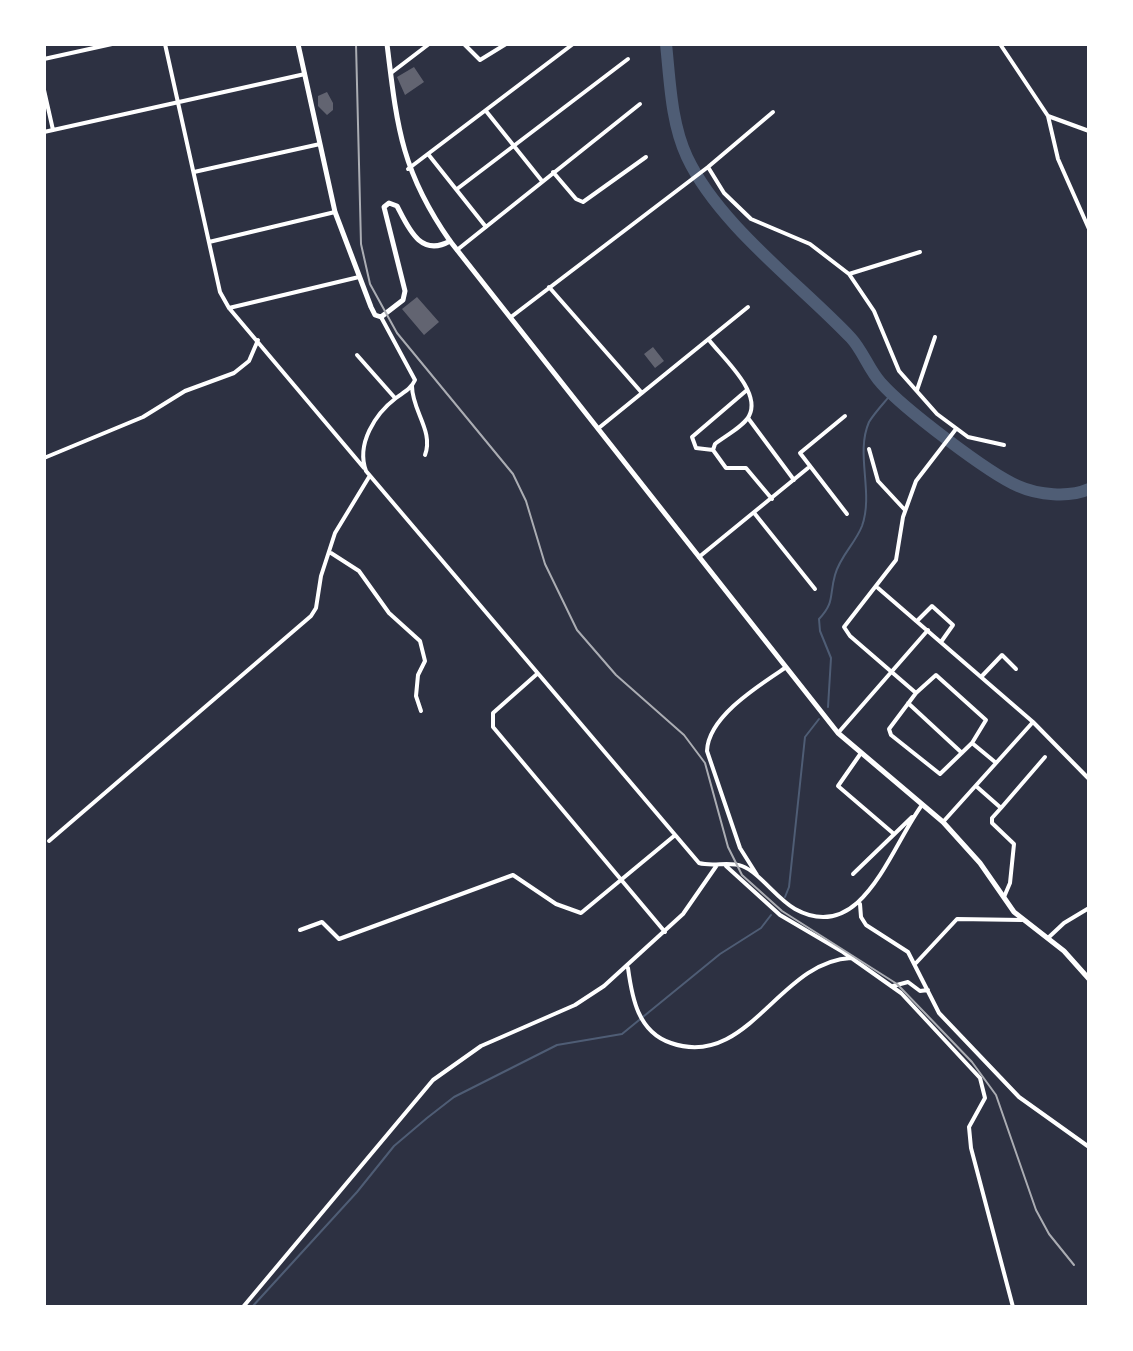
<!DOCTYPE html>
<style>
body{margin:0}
#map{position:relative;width:1133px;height:1351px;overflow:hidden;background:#2d3142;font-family:"Space Grotesk",sans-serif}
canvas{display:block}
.frame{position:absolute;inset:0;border:46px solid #fff;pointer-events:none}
</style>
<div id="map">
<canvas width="1133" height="1351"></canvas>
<div class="frame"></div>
</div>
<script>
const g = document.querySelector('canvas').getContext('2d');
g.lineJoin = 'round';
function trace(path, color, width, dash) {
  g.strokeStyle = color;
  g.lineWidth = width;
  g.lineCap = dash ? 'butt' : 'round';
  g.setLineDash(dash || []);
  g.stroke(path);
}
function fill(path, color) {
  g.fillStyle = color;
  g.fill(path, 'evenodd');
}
const stream = new Path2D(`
 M828,707L831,658L820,631L819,619C835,602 829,596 835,575C840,556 855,544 862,526C874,492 855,454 869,422C875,412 885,402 892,393
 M785,897L789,887L805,737L819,719
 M252,1307L357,1192L394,1146L427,1118L454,1097L557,1045L622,1034L720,954L761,928L771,915`);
const river = new Path2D(`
 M666,44C670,81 671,123 687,157C719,225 800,284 851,338C863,351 869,370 881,383C903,408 988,473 1018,486C1038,495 1069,498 1089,489`);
const building = new Path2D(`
 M414,67L424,82L405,95L397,77Z
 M327,92L333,103V110L327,115L318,106V96Z
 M417,297L439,322L424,335L402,309Z
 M653,347L664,361L655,368L644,354Z`);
const minor = new Path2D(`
 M165,44L220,292L229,308L364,468
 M464,44L480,60L506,44
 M1000,44L1048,116L1058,159L1089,229
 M44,59L112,44
 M391,73L429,44
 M44,90L53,130
 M486,111L542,181
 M1048,116L1089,131
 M44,132L305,74
 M428,154L486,227
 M708,167L724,193L751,219L810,244L849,274L874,311L899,371L937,414L968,437L1004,445
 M408,169L573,44
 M194,172L320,144
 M553,172L576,199L583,202L646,157
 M457,189L628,59
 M209,242L335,212
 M457,250L640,104
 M849,274L920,252
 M549,287L642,393
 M229,308L359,277
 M381,317L415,380C411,389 404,392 396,398C375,414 356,444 366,471L699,863C713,867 729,861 742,866C760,873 776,898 795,909C862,946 890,848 922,805
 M511,317L708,167L773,112
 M709,340C722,357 762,392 749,416C743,427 725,436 715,444L713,450L726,468H746L772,499
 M357,355L395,398
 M412,386C412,411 434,431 425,455
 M917,390L935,337
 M845,416L800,453L847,514
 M748,418L794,480
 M600,427L748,307
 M869,449L878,481L904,509
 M713,450L696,448L692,437L747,390
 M44,458L143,417L185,391L234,373L249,361L258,340
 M755,514L815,589
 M331,553L359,571L389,613L420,641L425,661L418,675L416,696L421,711
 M699,557L808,468
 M878,588L1033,722L1089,779
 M917,621L932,606L953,625L941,642
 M537,674L493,713V727L665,932
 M936,675L986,720L972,743L940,774L891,735L889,729L916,693Z
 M982,676L1002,655L1016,669
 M916,693L850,636L844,627L896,560L903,517L916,481L956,429
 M908,703L962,753
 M838,733L928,630
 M972,743L995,762
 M861,753L838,786L894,834
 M976,786L1001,808L992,818V823L1014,844L1010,883L1004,897
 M1001,808L1045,757
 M943,822L1033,722
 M49,841L311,616L316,608L321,576L335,533L369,477
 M726,866L780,915L843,952L901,993L980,1078L985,1098L969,1127L971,1148L1013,1307
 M853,874L912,817
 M757,875L740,848L707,751C708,717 758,686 785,668
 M860,904L861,917L866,925L908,952L939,1013L1019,1097L1089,1147
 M300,930L322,922L339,939L513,875L556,904L581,913L674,836
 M1048,938L1064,923L1089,908
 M916,963L957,919L1022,920
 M628,968C632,998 638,1032 671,1043C748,1070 779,961 851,958
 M893,986L908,982L920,991L928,990
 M243,1307L433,1080L481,1046L575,1005L604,986L683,914L717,865`);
const tertiary = new Path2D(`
 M450,241L838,733L943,822L980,863L1014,912L1064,951L1089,979`);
const secondary = new Path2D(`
 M298,44L335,212L371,307L375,315L381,317L403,300L405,291L384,207L389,203L397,206C408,227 420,258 450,241C401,171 397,126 387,44`);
const rail = new Path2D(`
 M356,44L361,244L370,284L397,333L513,474L526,501L545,564L577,630L616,675L684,735L705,763L728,847L742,875L782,911L897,984L972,1062L996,1095L1036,1210L1049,1234L1074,1265`);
trace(stream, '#4f5d75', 2);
trace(river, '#4f5d75', 12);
fill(building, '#626471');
trace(minor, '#fff', 4);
trace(tertiary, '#fff', 5);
trace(secondary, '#fff', 5);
trace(rail, '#abadb3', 2);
</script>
